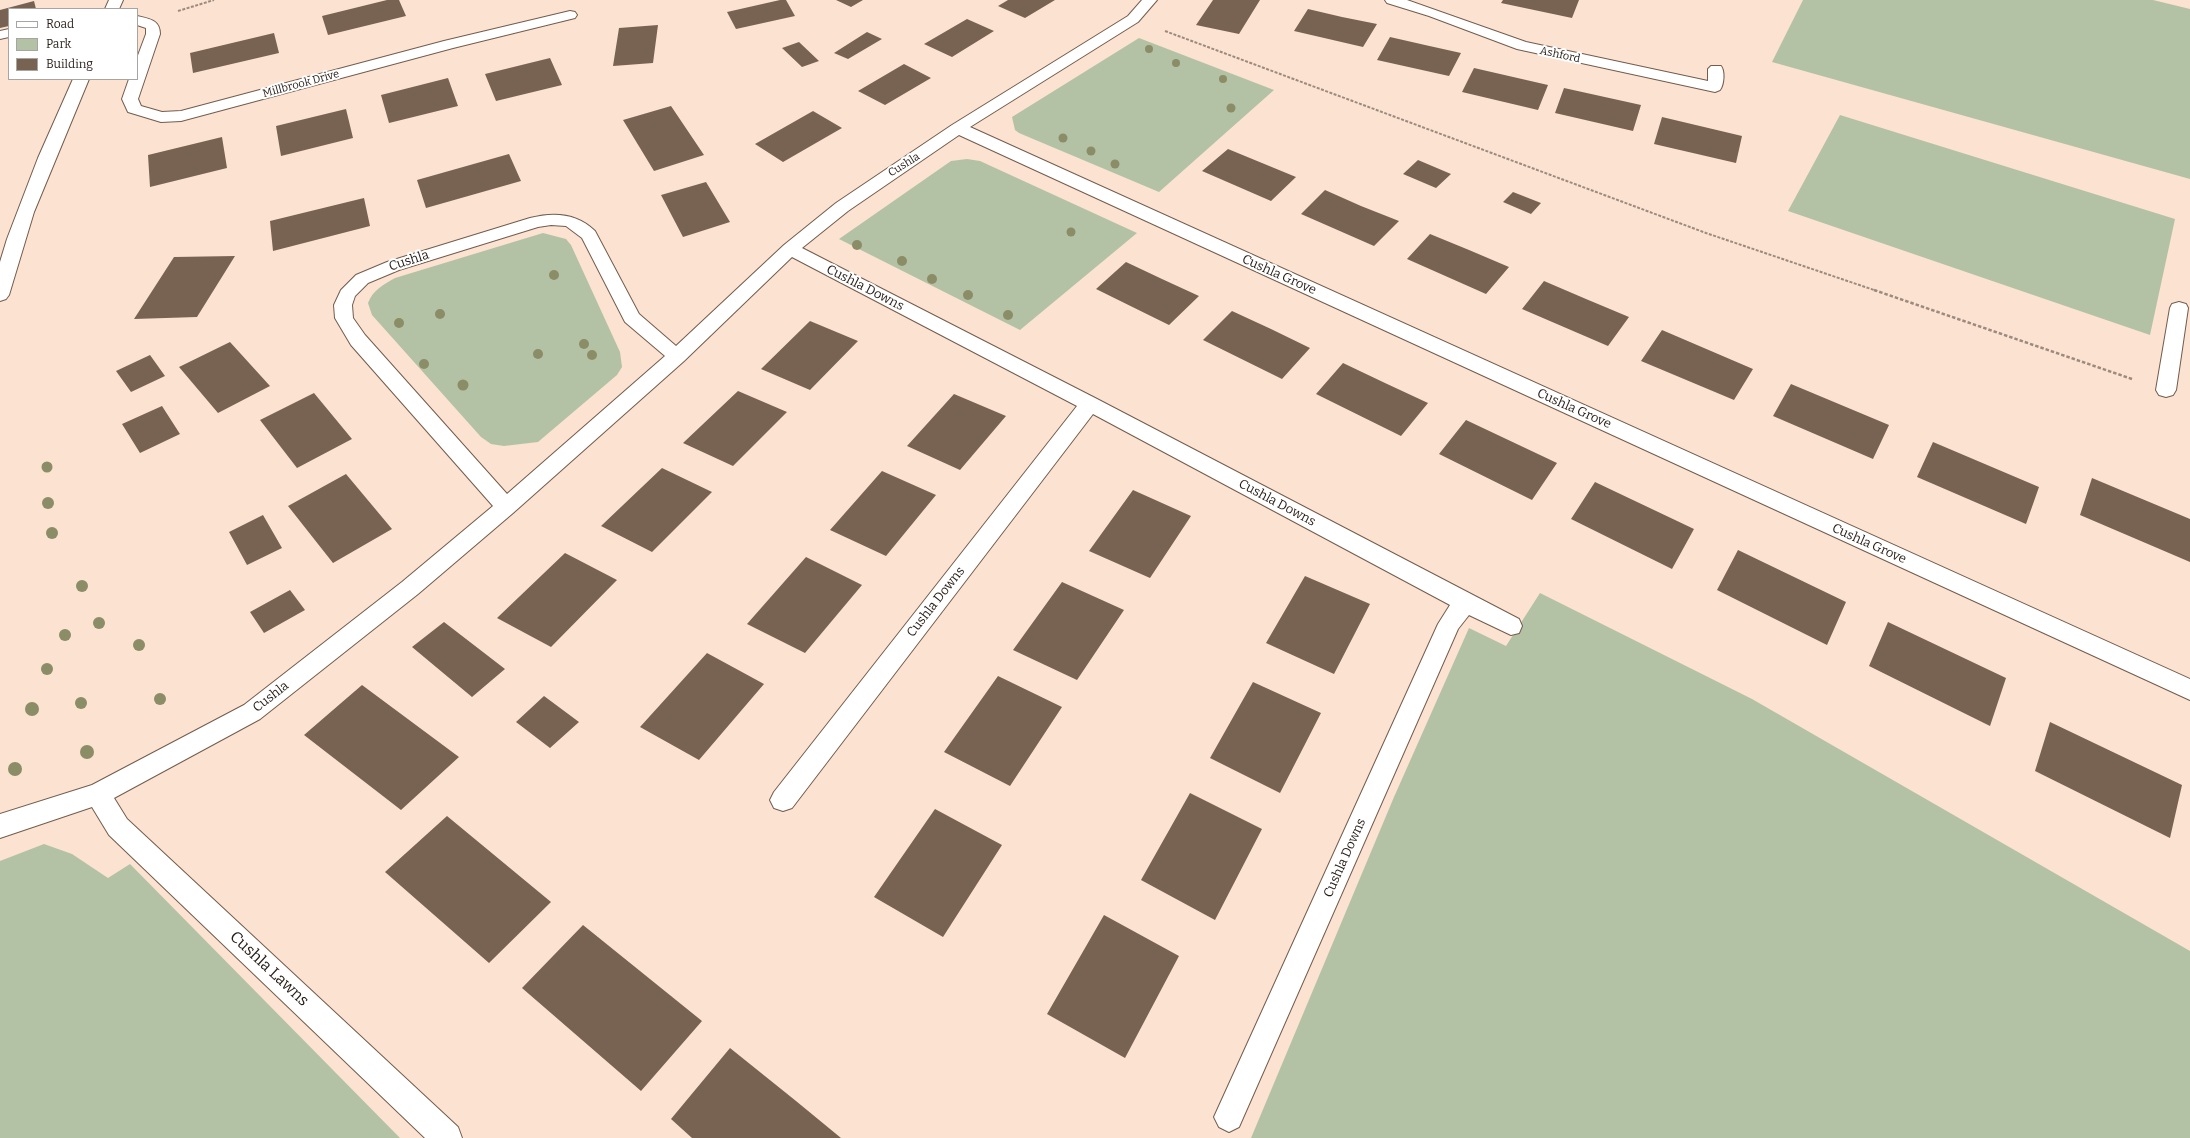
<!DOCTYPE html>
<style>
body{margin:0}
#map{position:relative;width:2190px;height:1138px;overflow:hidden;background:#fce2d1;font-family:Bitter,serif}
canvas{display:block}
.legend{position:absolute;left:8px;top:8px;width:130px;height:72px;box-sizing:border-box;background:#fff;border:1px solid #a7a4a1;margin:0;padding:5px 7px;list-style:none;font-size:12px;color:#241b15}
.legend li{display:flex;align-items:center;gap:8px;height:20px}
.legend b{width:20px;border:1px solid #a7a4a1}
</style>
<div id="map">
<canvas width="2190" height="1138"></canvas>
<ul class="legend">
<li><b style="height:5px;background:#fff"></b>Road</li>
<li><b style="height:11px;background:#b3c2a5"></b>Park</li>
<li><b style="height:11px;background:#786353"></b>Building</li>
</ul>
</div>
<script>
const g = document.querySelector('canvas').getContext('2d');
g.lineJoin = 'round';
function fill(path, color) {
  g.fillStyle = color;
  g.fill(path, 'evenodd');
}
function trace(path, color, width, dash) {
  g.strokeStyle = color;
  g.lineWidth = width;
  g.lineCap = dash ? 'butt' : 'round';
  g.setLineDash(dash || []);
  g.stroke(path);
}
function drawText(font, color, halo, rows, align = 'center') {
  g.font = font + ' Bitter,serif';
  g.lineWidth = 4;
  g.setLineDash([]);
  g.textBaseline = 'middle';
  g.strokeStyle = halo;
  g.fillStyle = color;
  for (const [text, x, y, turn = 0] of rows) {
    g.save();
    g.translate(x, y);
    g.rotate((+turn || 0) * Math.PI / 180);
    g.textAlign = isNaN(turn) ? turn : align;
    if (halo) g.strokeText(text, 0, 0);
    g.fillText(text, 0, 0);
    g.restore();
  }
}
const green = new Path2D(`
 M1803,0H2153L2190,9V179L1772,62Z
 M1139,38L1274,90L1159,192L1019,133L1015,130L1012,117Z
 M1840,115L2175,219L2150,335L1788,211Z
 M967,159L980,161L1137,233L1020,330L839,239L951,161Z
 M543,233L566,239L571,245L620,352L622,367L617,375L538,442L504,446L491,444L481,437L372,315L368,303C373,290 383,285 395,278Z
 M1540,593L1752,699L2190,951V1138H1251L1394,797L1469,628L1506,646Z
 M44,844L72,854L108,878L130,864L400,1138H0V861Z`);
const building = new Path2D(`
 M387,0H399L406,16L328,35L322,16Z
 M780,0H786L795,16L736,29L727,12Z
 M836,0H863L851,7Z
 M1008,0H1055L1025,18L998,6Z
 M1213,0H1260L1239,34L1196,25Z
 M1503,0H1579L1572,18L1501,3Z
 M34,1L36,9H9V26L0,28V10Z
 M1308,9L1342,17L1377,24L1363,47L1294,31Z
 M967,19L994,31L952,57L924,44Z
 M658,25L653,63L613,66L619,28Z
 M867,32L882,39L848,59L834,53Z
 M274,33L279,53L193,73L190,53Z
 M1390,37L1425,45L1461,53L1449,76L1377,60Z
 M799,42L819,61L802,67L782,48Z
 M550,58L562,85L496,101L485,74Z
 M904,64L931,78L885,105L858,91Z
 M1474,68L1548,85L1538,110L1462,92Z
 M448,78L458,106L389,123L381,95Z
 M1564,88L1641,105L1633,131L1555,113Z
 M671,106L704,155L654,171L623,120Z
 M346,109L353,138L281,156L276,126Z
 M813,111L842,128L783,162L755,144Z
 M1662,117L1742,136L1736,163L1654,144Z
 M222,137L227,168L150,187L148,155Z
 M1228,149L1296,177L1271,201L1202,171Z
 M509,154L521,181L426,208L417,180Z
 M1418,160L1451,174L1436,188L1403,174Z
 M706,182L730,222L683,237L661,195Z
 M1325,190L1361,206L1399,221L1374,246L1301,214Z
 M1513,192L1541,203L1531,214L1503,202Z
 M364,198L370,226L273,251L270,221Z
 M1430,234L1469,250L1509,267L1486,294L1407,259Z
 M235,256L197,317L134,319L174,257Z
 M1126,262L1162,279L1199,296L1169,325L1096,289Z
 M1544,281L1586,299L1629,317L1608,346L1522,309Z
 M1232,311L1271,329L1310,348L1282,379L1203,340Z
 M810,321L858,341L810,390L761,369Z
 M1662,330L1753,369L1734,400L1641,361Z
 M230,342L270,386L218,413L179,367Z
 M150,355L165,376L131,392L116,371Z
 M1343,363L1385,383L1428,403L1401,436L1316,394Z
 M1791,384L1889,425L1873,459L1773,416Z
 M738,391L787,412L733,466L683,443Z
 M314,393L352,439L297,468L260,420Z
 M954,394L1006,416L960,470L907,446Z
 M162,406L180,434L140,453L122,424Z
 M1466,420L1557,463L1532,500L1439,454Z
 M1933,442L2039,487L2026,524L1917,477Z
 M662,468L712,492L652,552L601,526Z
 M882,471L936,495L886,556L830,530Z
 M346,474L392,529L333,563L288,506Z
 M2092,478L2190,519V562L2080,515Z
 M1595,482L1694,529L1672,569L1571,519Z
 M1133,490L1191,516L1150,578L1089,551Z
 M263,515L282,548L247,565L229,532Z
 M1738,550L1846,602L1827,645L1717,590Z
 M565,553L617,580L551,647L497,618Z
 M806,557L862,585L805,653L747,624Z
 M1305,576L1370,604L1334,674L1266,643Z
 M1062,582L1124,610L1077,680L1013,650Z
 M290,590L305,610L264,633L250,612Z
 M444,622L505,669L472,697L412,647Z
 M1888,622L2006,678L1990,726L1869,666Z
 M707,653L764,684L699,760L640,727Z
 M998,676L1062,707L1010,786L944,752Z
 M1253,682L1321,713L1280,793L1210,758Z
 M362,685L459,757L401,810L304,735Z
 M544,696L579,722L550,748L516,722Z
 M2050,722L2182,785L2170,838L2035,771Z
 M1190,793L1262,829L1215,920L1141,880Z
 M935,809L1002,845L943,937L874,897Z
 M447,816L551,902L489,963L385,872Z
 M1104,915L1179,956L1125,1058L1047,1014Z
 M583,925L702,1021L641,1091L522,988Z
 M730,1048L796,1101L841,1138H692L671,1119Z`);
const pathFar1 = new Path2D(`
 M178,11L214,0
 M1165,31L1706,233L1877,291`);
const path = new Path2D(`
 M1874,290L2132,379`);
const minor = new Path2D(`
 M109,0H123L119,9H105Z
 M1142,0H1157L1138,22L970,127L2190,679V700L959,135L848,211L802,248L1097,399L1519,619L1522,626L1519,633L1511,635L1469,615L1458,629L1239,1127L1229,1132L1219,1127L1214,1117L1438,624L1450,605L1093,414L792,808L783,811L774,808L770,800L774,792L1077,406L792,257L684,361L513,513L418,594L260,719L114,798L127,819L458,1127L462,1138H425L109,835L92,807L0,838V814L92,785L244,705L402,582L493,506L351,345L335,318L334,305L341,290L356,275L387,262L530,218C553,212 577,213 595,231L639,314L676,346L784,245L836,203L952,125L1128,16ZM551,225L566,226L582,238L625,322L665,356L507,494L365,335L353,318L352,305L355,296L368,283L399,270L538,227Z
 M1385,0H1407L1526,42L1708,81V69L1711,66H1721C1725,71 1724,85 1720,90L1715,92L1517,49L1429,16L1387,3Z
 M570,11L575,12L577,15L575,18L453,48L181,121L161,122L128,112L122,99L129,79H137V58L146,34V28L137,25V16C150,19 160,20 160,34L138,99L141,106L162,112L181,111L444,41Z
 M9,29V37L0,39V31Z
 M73,79H89L34,212L9,295L6,299L0,301V262L7,239L38,158Z
 M2179,302L2186,304L2188,308L2176,390L2173,395L2166,397L2159,395L2156,390L2170,308L2172,304Z`);
const trees = [
 [1149,49,4],
 [1176,63,4],
 [1223,79,4],
 [1231,108,4.5],
 [1063,138,4.5],
 [1091,151,4.5],
 [1115,164,4.5],
 [1071,232,4.5],
 [857,245,5],
 [902,261,5],
 [554,275,5],
 [932,279,5],
 [968,295,5],
 [440,314,5],
 [1008,315,5],
 [399,323,5],
 [584,344,5],
 [538,354,5],
 [592,355,5],
 [424,364,5],
 [463,385,5.5],
 [47,467,5.5],
 [48,503,6],
 [52,533,6],
 [82,586,6],
 [99,623,6],
 [65,635,6],
 [139,645,6],
 [47,669,6],
 [160,699,6],
 [81,703,6],
 [32,709,7],
 [87,752,7],
 [15,769,7]
];
const farStreetnames = [
 ["Ashford",1560,55,12],
 ["Millbrook Drive",301,84,-15],
 ["Cushla",904,165,-32]
];
const streetNames = [
 ["Cushla",409,261,-18],
 ["Cushla Grove",1279,275,24],
 ["Cushla Downs",865,288,27],
 ["Cushla Grove",1574,409,24],
 ["Cushla Downs",1277,503,28],
 ["Cushla Grove",1869,544,24],
 ["Cushla Downs",936,602,-52],
 ["Cushla",271,697,-38],
 ["Cushla Downs",1345,858,-66]
];
const nearStreetnames = [
 ["Cushla Lawns",269,969,43]
];
fill(green, '#b3c2a5');
fill(building, '#786353');
trace(minor, '#725c4c', 2);
trace(pathFar1, '#9d8a7e', 2, [3, 1.5]);
trace(path, '#9d8a7e', 2.5, [3.5, 2]);
fill(minor, '#fff');
g.fillStyle = '#8b8d66';
for (const [x, y, r] of trees) {
  g.beginPath();
  g.arc(x, y, r, 0, 2 * Math.PI);
  g.fill();
}
drawText('11px', '#241b15', '#fff', farStreetnames);
drawText('13px', '#241b15', '#fff', streetNames);
drawText('16px', '#241b15', '#fff', nearStreetnames);
</script>
